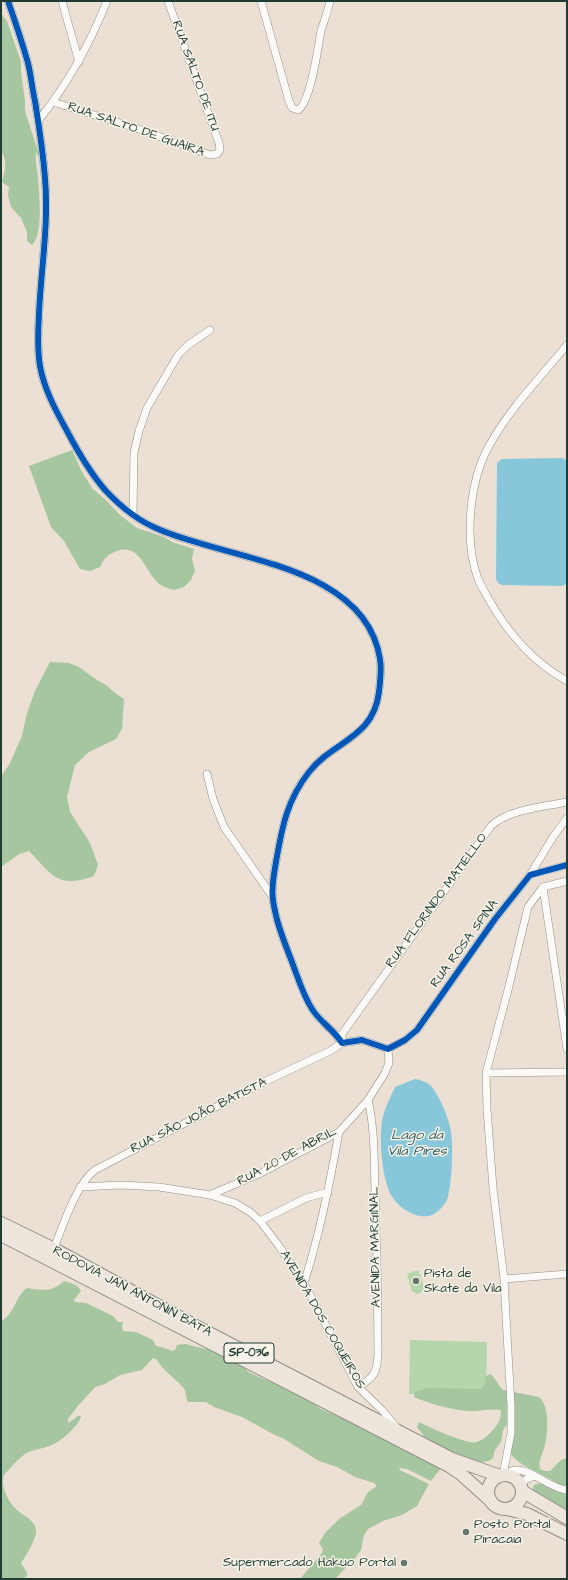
<!DOCTYPE html>
<meta charset="utf-8">
<style>
body{margin:0}
#map{position:relative;width:568px;height:1580px;overflow:hidden;background:#ebe0d3;font-family:"Architects Daughter",sans-serif}
canvas{display:block}
.frame{position:absolute;inset:0;border:2px solid #1f3d34;pointer-events:none}
</style>
<div id="map">
<canvas width="568" height="1580"></canvas>
<div class="frame"></div>
</div>
<script>
const g = document.querySelector('canvas').getContext('2d');
g.lineJoin = 'round';
function fill(path, color) {
  g.fillStyle = color;
  g.fill(path, 'evenodd');
}
function trace(path, color, width, dash) {
  g.strokeStyle = color;
  g.lineWidth = width;
  g.lineCap = dash ? 'butt' : 'round';
  g.setLineDash(dash || []);
  g.stroke(path);
}
function drawText(font, color, halo, rows, align = 'center') {
  g.font = font + ' "Architects Daughter",sans-serif';
  g.lineWidth = 3;
  g.setLineDash([]);
  g.textBaseline = 'middle';
  g.strokeStyle = halo;
  g.fillStyle = color;
  for (const [text, x, y, turn = 0] of rows) {
    g.save();
    g.translate(x, y);
    g.rotate((+turn || 0) * Math.PI / 180);
    g.textAlign = isNaN(turn) ? turn : align;
    if (halo) g.strokeText(text, 0, 0);
    g.fillText(text, 0, 0);
    g.restore();
  }
}
const green = new Path2D(`
 M418,1270L425,1290L417,1294L412,1291L407,1274Z
 M410,1340L487,1342L486,1396L409,1394Z`);
const forest = new Path2D(`
 M1,14L7,21L21,62V72L25,101V111L42,164L36,152C35,160 37,169 38,177C39,193 44,233 32,245L27,241V232L21,218L11,207L8,195L9,187L2,182C5,171 8,161 1,151Z
 M72,450L81,470L92,488L107,501L120,515L137,528L164,537L172,542L194,549L192,559L195,571L191,580L184,587L174,590C168,588 162,587 157,582C145,570 139,543 117,551C107,554 104,559 100,567L90,571L80,569L64,541L51,527L29,466Z
 M50,662L69,663L79,667L97,680L106,685L115,693L124,699L122,729L116,739L89,752L75,765L67,797L70,812L90,843L98,865L94,876C58,889 53,876 29,851L19,854L1,867V776L9,765L13,756L22,736L27,713L35,691Z
 M64,1281C71,1283 78,1284 81,1291L74,1300L75,1302L86,1303L113,1316L118,1322H123L122,1328L123,1331L136,1332L153,1340L156,1346L165,1348L172,1351L175,1350L177,1345L185,1344L222,1353L233,1359L250,1373L298,1394L323,1410L352,1422L421,1458H425L430,1444L417,1427L419,1422C429,1427 467,1445 476,1442C482,1441 487,1436 491,1432C498,1425 501,1420 501,1410C489,1408 479,1412 467,1411C449,1409 430,1404 414,1397L415,1392L427,1388L481,1389L484,1386L486,1376L490,1374C496,1378 498,1385 503,1390L539,1397C550,1407 548,1431 545,1445C543,1454 538,1460 540,1469L545,1471H550L561,1460L567,1458V1520L532,1492L534,1485C542,1482 549,1486 557,1485L558,1484C544,1473 511,1465 508,1447C507,1440 509,1432 506,1425L503,1430L501,1442L495,1450L493,1458L489,1461L442,1467L431,1481L407,1469L399,1468L400,1470L429,1484L417,1506L402,1515L383,1521L368,1529L364,1535L361,1550L355,1558L335,1579H300L322,1553L323,1549L319,1543L325,1533L339,1519L361,1505L368,1492L377,1486L374,1483L355,1477L337,1467L319,1461L284,1439L273,1434L242,1417L214,1407L206,1402H188C185,1397 187,1392 183,1387C173,1377 165,1372 156,1359L153,1358L142,1370L120,1375L105,1384L95,1387L77,1407L68,1419V1423L78,1416H81C80,1425 60,1442 52,1445C43,1449 33,1449 25,1454C21,1457 16,1462 12,1466C10,1469 6,1472 4,1475C0,1485 8,1501 15,1508C21,1515 35,1519 36,1530C37,1538 26,1556 21,1563L27,1573V1576L22,1579H1V1321C15,1314 15,1296 27,1288C42,1290 52,1293 64,1281Z`);
const water = new Path2D(`
 M563,458L567,461V584L562,586L502,585L498,583L496,579L497,463L502,459Z
 M415,1079C421,1080 427,1082 431,1086C439,1095 448,1116 450,1127C454,1142 452,1186 447,1200C444,1206 438,1212 432,1215C424,1218 416,1216 409,1212C403,1209 397,1204 393,1198C382,1182 379,1141 382,1121C384,1109 390,1098 395,1087Z`);
const minor = new Path2D(`
 M8,1C15,21 22,42 28,63C31,75 32,88 35,101C39,126 43,152 45,178C49,224 41,268 39,314C38,331 37,349 40,366C44,389 56,411 67,431C78,452 90,473 106,491C120,506 139,521 158,529C228,560 365,564 380,659C382,670 380,681 379,692C373,739 334,740 309,772C287,800 282,827 276,862C274,874 271,888 273,900C276,922 284,941 292,962C298,978 303,995 312,1009C320,1022 334,1030 342,1043
 M62,1L79,62
 M261,1L289,101L292,108L298,110C311,102 318,47 321,31C324,21 328,11 330,1
 M53,102L142,130L210,155L217,154L220,150L219,143L168,1
 M38,121C68,84 89,46 107,1
 M567,345C540,378 509,409 489,446C469,482 464,541 478,579C481,586 485,592 488,598C507,632 533,662 567,681
 M133,514L134,453L139,431L147,408L178,355L188,345L210,330
 M207,774L213,799L224,827L272,896
 M530,875L553,837L567,818
 M543,887L567,1049
 M342,1042V1034L491,826C509,809 544,807 567,802
 M388,1049L405,1040L417,1030L495,919L530,875L567,865
 M486,1073L567,1072
 M80,1187L121,1185L159,1187L210,1195L235,1203L250,1212L260,1221L279,1246L304,1283L358,1387L382,1410L397,1428
 M210,1195L261,1173L339,1132L368,1100L385,1073L389,1063L388,1049
 M260,1221L306,1198L328,1192
 M53,1251C62,1228 76,1184 95,1170L264,1082L330,1051L342,1043L362,1040L388,1049
 M504,1279L567,1274
 M304,1283C320,1234 330,1183 339,1132
 M358,1387C375,1377 377,1372 378,1354C378,1299 377,1245 375,1191C374,1161 375,1129 368,1100
 M503,1475L511,1433V1406L504,1279L493,1188L487,1109L486,1073L508,990L528,907L543,887L567,881
 M509,1476L511,1471C528,1465 549,1489 567,1490
 M520,1486L525,1480L534,1476`);
const primary = new Path2D(`
 M1,1223L54,1249L203,1330L452,1459L500,1476
 M1,1235L449,1466L461,1474L491,1501
 M488 1492a17 17 0 1 1 34 0a17 17 0 1 1-34 0Z
 M522,1491L567,1518
 M507,1509L527,1514L567,1534`);
const cycleway = new Path2D(`
 M8,1C15,21 22,42 28,63C31,75 32,88 35,101C39,126 43,152 45,178C49,224 41,268 39,314C38,331 37,349 40,366C44,389 56,411 67,431C78,452 90,473 106,491C120,506 139,521 158,529C228,560 365,564 380,659C382,670 380,681 379,692C373,739 334,740 309,772C287,800 282,827 276,862C274,874 271,888 273,900C276,922 284,941 292,962C298,978 303,995 312,1009C320,1022 334,1030 342,1043L362,1040L388,1049L405,1040L417,1030L495,919L530,875L567,865`);
const markers = [
 [416,1281,4,"#66766c"],
 [466,1532,4,"#66766c"],
 [404,1563,4,"#66766c"]
];
const shields = [
 [249,1353,50]
];
const shieldNames = [
 ["SP-036",249,1353]
];
const streetNames = [
 ["RUA SALTO DE ITU",195,76,70],
 ["RUA SALTO DE GUAÍRA",136,130,19],
 ["RUA FLORINDO MATIELLO",437,901,-54],
 ["RUA ROSA SPINA",465,944,-54],
 ["RUA SÃO JOÃO BATISTA",199,1116,-27],
 ["RUA 20 DE ABRIL",287,1157,-28],
 ["AVENIDA MARGINAL",376,1247,-91],
 ["RODOVIA JAN ANTONIN BATA",132,1292,28],
 ["AVENIDA DOS COQUEIROS",322,1320,60]
];
const poiNames = [
 ["Pista de",424,1274],
 ["Skate da Vila",424,1289],
 ["Posto Portal",474,1525],
 ["Piracaia",474,1540],
 ["Supermercado Hakuo Portal",396,1563,"right"]
];
const waterNames = [
 ["Lago da",417,1136],
 ["Vila Pires",417,1152]
];
fill(green, '#b4d6aa');
fill(forest, '#a6c69f');
fill(water, '#88c7d9');
trace(minor, '#909088', 8);
trace(primary, '#909088', 14);
trace(minor, '#fcfaf8', 7);
trace(primary, '#eee5dc', 12);
trace(cycleway, '#0057b8', 6);
for (const [x, y, r, color] of markers) {
  const dot = new Path2D();
  dot.arc(x, y, r, 0, 2 * Math.PI);
  g.fillStyle = color;
  g.fill(dot);
  trace(dot, '#f7f3e8', 1.5);
}
for (const [x, y, w] of shields) {
  const box = new Path2D();
  box.roundRect(x - w / 2, y - 10, w, 20, 3);
  g.fillStyle = '#f7f3e8';
  g.fill(box);
  trace(box, '#1f3d34', 1);
}
drawText('bold 12px', '#1f3d34', null, shieldNames);
drawText('13px', '#1f3d34', '#f7f3e8', streetNames);
drawText('13px', '#1f3d34', '#f7f3e8', poiNames, 'left');
drawText('italic 14px', '#2e5d5e', '#f7f3e8', waterNames);
</script>
